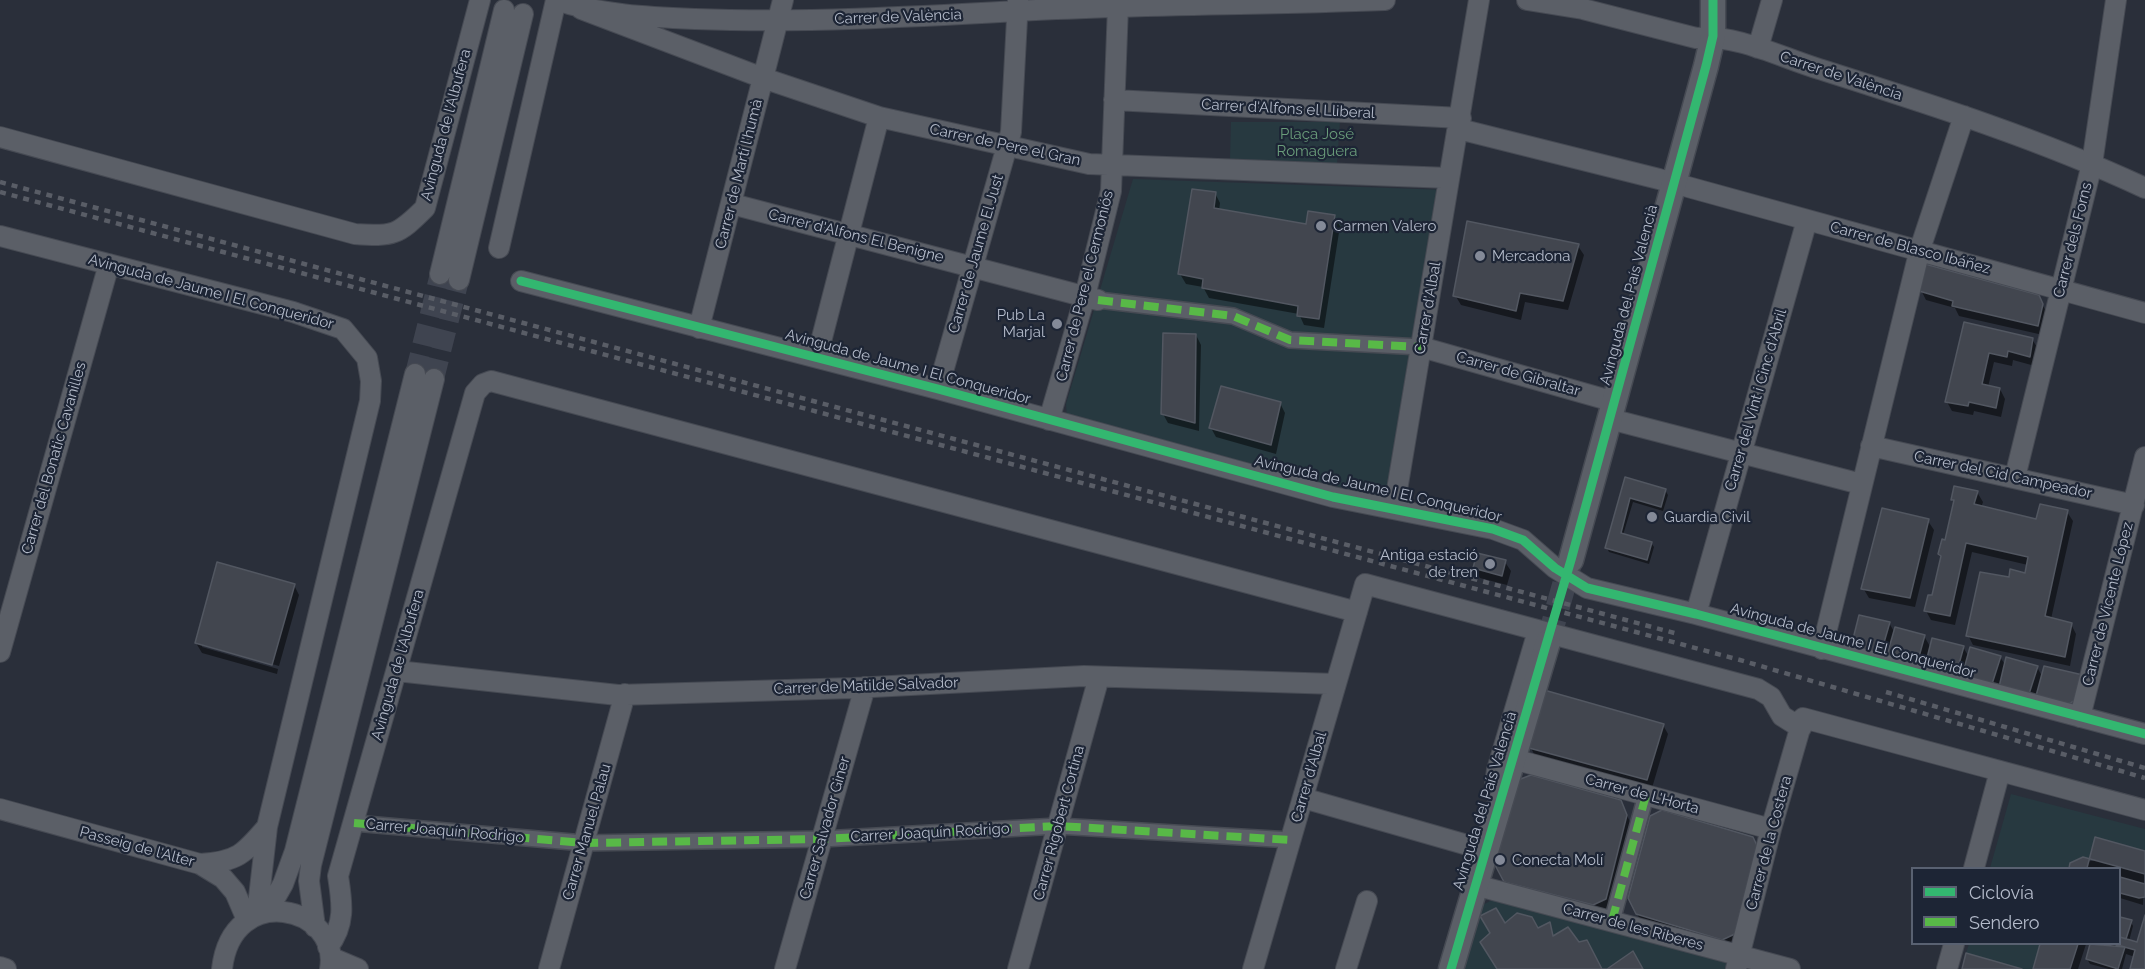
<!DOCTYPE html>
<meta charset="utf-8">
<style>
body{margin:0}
#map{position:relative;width:2145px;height:969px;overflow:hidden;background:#2a2f3a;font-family:Raleway,sans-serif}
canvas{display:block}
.legend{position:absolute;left:1911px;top:867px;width:210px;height:78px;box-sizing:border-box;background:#1d2535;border:2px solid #596171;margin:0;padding:8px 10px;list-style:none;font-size:18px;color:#b4bbca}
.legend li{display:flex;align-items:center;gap:12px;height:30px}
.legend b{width:30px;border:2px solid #596171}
</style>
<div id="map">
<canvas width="2145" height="969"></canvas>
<ul class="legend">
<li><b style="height:8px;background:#33b770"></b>Ciclovía</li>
<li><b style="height:8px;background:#58b947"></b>Sendero</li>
</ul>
</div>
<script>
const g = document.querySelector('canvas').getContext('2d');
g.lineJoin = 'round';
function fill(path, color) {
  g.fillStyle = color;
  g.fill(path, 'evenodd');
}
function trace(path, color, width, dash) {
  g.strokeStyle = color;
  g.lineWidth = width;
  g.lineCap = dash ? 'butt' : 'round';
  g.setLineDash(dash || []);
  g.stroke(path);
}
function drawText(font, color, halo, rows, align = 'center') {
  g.font = font + ' Raleway,sans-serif';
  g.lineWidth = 4.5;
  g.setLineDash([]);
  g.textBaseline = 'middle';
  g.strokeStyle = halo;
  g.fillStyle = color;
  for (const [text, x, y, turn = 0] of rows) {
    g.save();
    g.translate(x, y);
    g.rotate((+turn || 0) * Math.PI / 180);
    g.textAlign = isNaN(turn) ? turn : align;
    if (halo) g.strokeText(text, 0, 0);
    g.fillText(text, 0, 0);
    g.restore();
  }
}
const green = new Path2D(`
 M1231,122H1340L1337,164L1230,159Z
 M1133,179L1446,190L1389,500L1067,417L1066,404Z
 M2011,794L2145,829V851L2090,859L2083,857L2070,863L2068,868H1990Z
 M1492,900L1726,962L1730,969H1463L1479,907Z
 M1969,944H2040L2033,969H2022L1966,953Z`);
const shadow = new Path2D(`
 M1215,193L1220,203L1219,211L1307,226L1334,216L1340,226L1324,328L1304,325L1299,314L1209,298L1203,287L1186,284L1180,274Z
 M1578,246L1584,255L1568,310L1525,302L1521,320L1461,305L1455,295Z
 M1921,290L2038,297L2048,315L2043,335L1959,316L1955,308L1926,300Z
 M1966,324L2032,339L2038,349L2035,366L2013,360L2012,366L1994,362L1988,387L2000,389L2005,399L2001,417L1974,411L1973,415L1952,411L1947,402Z
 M1196,335L1201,345L1199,431L1168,423L1163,414Z
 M1280,403L1285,413L1276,454L1216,437L1211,428Z
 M1626,479L1665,490L1668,495L1663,511L1633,502L1623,535L1651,543L1654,547L1649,564L1609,552L1607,548Z
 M1977,492L1983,502L1981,508L2038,521L2067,512L2073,521L2051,619L2071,624L2076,634L2070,666L1973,645L1968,635L2010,579L2026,575L2028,565L1972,552L1955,625L1931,620L1926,611L1933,597L1942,559L1939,554L1946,542L1955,504L1952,500Z
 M1928,521L1934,530L1915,607L1869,598L1863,588Z
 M1505,562L1511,571L1507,585L1480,578L1474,568Z
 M294,585L299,595L279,666L202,644V647L278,669L277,674L202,653L196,643Z
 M1889,623L1895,633L1924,636L1931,648L1963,647L1969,657H2000L2006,666L2037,667L2043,678L2046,668L2081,709L2034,703L1932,676L1925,663L1922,673L1858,657Z
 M1663,725L1668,734L1652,788L1536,758L1531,748Z
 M1620,801L1632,826L1611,908L1599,914L1511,891L1506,881Z
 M1652,817L1742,943L1728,949L1643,924L1637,914Z
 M2145,853L2143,905L2120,898V868H2070L2071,864Z
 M2120,919L2131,922L2133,926L2129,941L2139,944L2145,921V969H2132L2135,957L2126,954L2122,969H2109L2090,964L2087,959L2091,945L2086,944L2078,969H2035L2041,944H2120Z`);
const building = new Path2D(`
 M1192,189L1216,192L1214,208L1306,224L1308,211L1335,215L1319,319L1297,316L1298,306L1202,288L1203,279L1178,274Z
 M1467,221L1579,244L1563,301L1520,293L1516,311L1453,296Z
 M1925,264L2039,295L2043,304L2038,326L1952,306L1953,301L1919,291Z
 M1964,322L2033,338L2030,357L2008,351L2007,357L1989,353L1982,384L2000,388L1996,408L1969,402L1968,406L1945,402Z
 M1163,333L1196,334L1195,423L1161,414Z
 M1221,386L1281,402L1271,445L1209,428Z
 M1625,477L1666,489L1661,507L1630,498L1621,533L1652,542L1647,560L1605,548Z
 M1954,486L1978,491L1974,504L2036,519L2040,504L2068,510L2045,616L2072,623L2065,657L1966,636L1980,572L2009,577L2010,569L2025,573L2028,557L1966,543L1950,616L1924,611L1928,595H1932L1941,556L1938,554L1942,539L1945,540L1954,500H1951Z
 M1882,508L1929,519L1910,598L1861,589Z
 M1477,553L1506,560L1502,576L1473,568Z
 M217,562L295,584L272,665L195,643Z
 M1859,615L1890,622L1881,653L1851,647Z
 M1895,627L1925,635L1917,664L1887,655Z
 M1932,638L1964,646L1956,675L1925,666Z
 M1970,647L2001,656L1992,684L1962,676Z
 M2006,657L2038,666L2029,694L1999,687Z
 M2044,666L2083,675L2077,699L2066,706L2036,696Z
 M1544,690L1664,724L1647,780L1529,748Z
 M1531,775L1621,800L1627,815L1606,899L1593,905L1504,882L1495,865L1518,780Z
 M1662,810L1753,837L1759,850L1737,933L1722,940L1636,914L1628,898L1650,816Z
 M2095,837L2145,851V884L2120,877V868H2087Z
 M2083,857L2145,874V897L2139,898L2120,893V868H2069L2070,863Z
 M1496,908L1505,923L1517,913L1532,917L1538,928L1550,922L1553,936L1568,927L1579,942L1587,940L1602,969H1607L1633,951L1643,969H1497L1480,942L1490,933L1480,916Z
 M2145,915V969H2130L2135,950L2114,944H2120V937L2137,942Z
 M2120,917L2132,920L2126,939L2120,937Z
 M2040,944H2078L2070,969H2033Z
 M2090,944L2125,947L2118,969L2086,959Z
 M1966,953L2022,969H1962Z`);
const minorTunnel = new Path2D(`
 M415,374L440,274
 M434,379L459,280`);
const tertiaryTunnel = new Path2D(`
 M1548,642L1571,560`);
const pedestrian = new Path2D(`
 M1098,300L1233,316L1290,340L1421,347
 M354,823L584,843L822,839L1058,826L1291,840
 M1612,921L1646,795`);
const minor = new Path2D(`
 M556,0C601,15 648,17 695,19C803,23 910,17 1017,11C1140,4 1262,5 1385,0
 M1527,0L1583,9L1696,38C1736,34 1780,57 1819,69C1929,104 2040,139 2145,188
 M581,9L763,78L879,117L1089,164L1449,178
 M1758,48L1772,0
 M1114,100L1461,118
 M1459,129L1659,179L2145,313
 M0,137L355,234C393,237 398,235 425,208L480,0
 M732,204L1098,300
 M0,236L293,312L343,329L367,358L371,381L370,401L267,827L257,915
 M499,248L556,0
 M440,274L504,10
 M459,280L523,14
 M521,281L938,389L1333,497L1493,529L1523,540L1555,568L1587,588L1696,614L2145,734
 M699,328L783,0
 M1421,347L1615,402
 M817,357L879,117
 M938,389L1011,132L1018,0
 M1610,419L1861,484
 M1049,420L1085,296L1111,191L1118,6
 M1871,446L2134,505
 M2015,477L2092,164L2116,0
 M1394,508L1479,0
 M1696,614L1807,220
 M1822,649L1920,249L1964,116
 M0,652L109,264
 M397,671L618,695L853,688L1084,676L1336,684
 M2080,717L2145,457
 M1513,759L1771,829
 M1498,795L1495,785L1497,770L1538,631
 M1303,798L1485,850
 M0,809L200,864L223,878L235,892L247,920
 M200,864C237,862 244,854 267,827
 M1974,868L2000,771
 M1475,885L1790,969
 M267,912L283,884L295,851L415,374
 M315,927L309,881L311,865L434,379
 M328,947C346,924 342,902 338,876L475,393L483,384L491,381L1357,612
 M332,958L358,969
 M0,967L6,969
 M222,969C232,880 341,906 330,969
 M549,969L625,694
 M785,969L865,687
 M1018,969L1099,677
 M1253,969L1365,584L1758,689L1771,697L1782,716L1801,728
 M1346,969L1367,901
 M1736,969L1771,829L1803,718L2145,810
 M1947,969L1954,944`);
const tertiary = new Path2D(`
 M1571,560L1706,66L1713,36V0
 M1451,969L1548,642`);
const rail = new Path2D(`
 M0,182L1678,634
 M0,192L1740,660L2145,778
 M1886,692L2145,768`);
const quiet = new Path2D(`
 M1098,300L1233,316L1290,340L1421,347
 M354,823L584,843L822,839L1058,826L1291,840
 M1612,921L1646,795`);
const cycleway = new Path2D(`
 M521,281L938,389L1333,497L1493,529L1523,540L1555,568L1587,588L1696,614L2145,734
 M1451,969L1571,560L1706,66L1713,36V0`);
const markers = [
 [1321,226,6,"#848a98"],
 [1480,256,6,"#848a98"],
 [1057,324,6,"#848a98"],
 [1652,517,6,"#848a98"],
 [1490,564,6,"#848a98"],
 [1500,860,6,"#848a98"]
];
const streetNames = [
 ["Carrer de València",898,17,-2],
 ["Carrer de València",1841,76,18],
 ["Carrer d'Alfons el Lliberal",1288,109,3],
 ["Avinguda de l'Albufera",446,125,-75],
 ["Carrer de Pere el Gran",1005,145,12],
 ["Carrer de Martí l'humà",739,174,-76],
 ["Carrer d'Alfons El Benigne",856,236,14],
 ["Carrer dels Forns",2073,240,-76],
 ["Carrer de Blasco Ibáñez",1910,248,15],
 ["Carrer de Jaume El Just",976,254,-74],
 ["Carrer de Pere el Cermoniós",1085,286,-76],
 ["Avinguda de Jaume I El Conqueridor",211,292,15],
 ["Avinguda del País Valencià",1629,295,-75],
 ["Carrer d'Albal",1428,308,-80],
 ["Avinguda de Jaume I El Conqueridor",908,367,15],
 ["Carrer de Gibraltar",1518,374,16],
 ["Carrer del Vint i Cinc d'Abril",1756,400,-74],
 ["Carrer del Bonatic Cavanilles",54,458,-74],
 ["Carrer del Cid Campeador",2003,475,12],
 ["Avinguda de Jaume I El Conqueridor",1378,489,13],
 ["Carrer de Vicente López",2108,604,-76],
 ["Avinguda de Jaume I El Conqueridor",1853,641,15],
 ["Avinguda de l'Albufera",398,665,-74],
 ["Carrer de Matilde Salvador",866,686,-2],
 ["Carrer d'Albal",1309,777,-74],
 ["Carrer de L'Horta",1642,794,15],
 ["Avinguda del País Valencià",1485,801,-73],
 ["Carrer Rigobert Cortina",1059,823,-75],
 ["Carrer Salvador Giner",825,828,-74],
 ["Carrer Joaquín Rodrigo",445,831,5],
 ["Carrer Manuel Palau",587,832,-74],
 ["Carrer Joaquín Rodrigo",930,833,-3],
 ["Carrer de la Costera",1769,843,-75],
 ["Passeig de l'Alter",137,847,15],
 ["Carrer de les Riberes",1633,927,15]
];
const parkNames = [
 ["Plaça José",1317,134],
 ["Romaguera",1317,151]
];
const poiNames = [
 ["Carmen Valero",1333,226],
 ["Mercadona",1492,256],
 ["Pub La",1045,315,"right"],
 ["Marjal",1045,332,"right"],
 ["Guardia Civil",1664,517],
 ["Antiga estació",1478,555,"right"],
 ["de tren",1478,572,"right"],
 ["Conecta Molí",1512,860]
];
fill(green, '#273940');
fill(shadow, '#0007');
fill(building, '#42464f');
trace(building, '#525761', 1.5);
trace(minorTunnel, '#3f4450', 20, [20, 10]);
trace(tertiaryTunnel, '#3f4450', 24, [24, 12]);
trace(pedestrian, '#464a53', 18);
trace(minor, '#464a53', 22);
trace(tertiary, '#464a53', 27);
trace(pedestrian, '#5b5f67', 15);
trace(minor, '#5b5f67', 20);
trace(tertiary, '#5b5f67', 24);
trace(rail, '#595d66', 4.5, [6, 6]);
trace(quiet, '#58b947', 8, [15, 8]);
trace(cycleway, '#33b770', 9);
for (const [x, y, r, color] of markers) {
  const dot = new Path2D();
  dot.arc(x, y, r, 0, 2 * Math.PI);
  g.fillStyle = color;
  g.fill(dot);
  trace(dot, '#1d2535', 2);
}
drawText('15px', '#b4bbca', '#1d2535', streetNames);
drawText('15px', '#6a9c7a', '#1d2535', parkNames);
drawText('15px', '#b4bbca', '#1d2535', poiNames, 'left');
</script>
